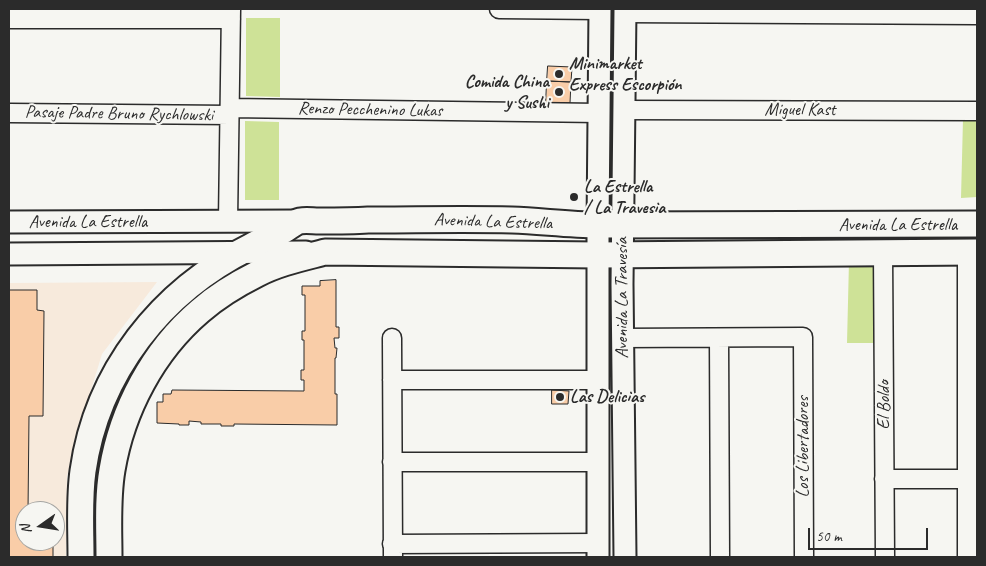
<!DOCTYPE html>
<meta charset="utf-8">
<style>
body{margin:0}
#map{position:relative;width:986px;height:566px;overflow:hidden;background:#f6f6f2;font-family:Caveat,sans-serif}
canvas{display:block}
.frame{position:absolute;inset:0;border:10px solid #2b2b2b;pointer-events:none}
.north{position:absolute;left:15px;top:501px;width:50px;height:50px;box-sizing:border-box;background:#f6f6f2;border:1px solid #a5a5a2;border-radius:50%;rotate:257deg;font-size:14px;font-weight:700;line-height:20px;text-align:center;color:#2b2b2b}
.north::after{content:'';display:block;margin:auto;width:18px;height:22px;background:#2b2b2b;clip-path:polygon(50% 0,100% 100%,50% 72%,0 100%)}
.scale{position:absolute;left:808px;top:528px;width:120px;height:22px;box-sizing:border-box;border:2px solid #2b2b2b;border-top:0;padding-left:6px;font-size:15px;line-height:18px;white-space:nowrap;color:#2b2b2b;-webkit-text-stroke:4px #f6f6f2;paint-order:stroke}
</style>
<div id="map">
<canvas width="986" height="566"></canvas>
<div class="frame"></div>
<div class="north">N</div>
<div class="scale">50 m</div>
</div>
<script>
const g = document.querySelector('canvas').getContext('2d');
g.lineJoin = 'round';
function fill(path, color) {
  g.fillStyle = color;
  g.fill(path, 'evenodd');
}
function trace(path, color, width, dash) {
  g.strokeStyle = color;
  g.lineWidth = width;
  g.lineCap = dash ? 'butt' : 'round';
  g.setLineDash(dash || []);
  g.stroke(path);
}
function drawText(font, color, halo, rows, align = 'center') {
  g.font = font + ' Caveat,sans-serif';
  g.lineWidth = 4;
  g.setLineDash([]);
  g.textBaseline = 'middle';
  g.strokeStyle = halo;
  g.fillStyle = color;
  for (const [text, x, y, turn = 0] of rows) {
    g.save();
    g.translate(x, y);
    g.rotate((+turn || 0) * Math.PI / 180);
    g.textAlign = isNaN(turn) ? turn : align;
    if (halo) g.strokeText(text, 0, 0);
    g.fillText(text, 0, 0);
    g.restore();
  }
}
const built = new Path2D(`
 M157,282L102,354L87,403L67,476L66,557H9V283ZM25,511H55V541H25Z`);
const green = new Path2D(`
 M246,18H280V97L246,96Z
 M963,119H977V197L961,198Z
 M245,121L279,122V200H245Z
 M849,261H875L874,343H847Z`);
const building = new Path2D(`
 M548,66L572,67L571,82L547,81Z
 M547,81L571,82L570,103H546Z
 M336,280V327H339V338H334L335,348H337L336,358H335V394H337V425L234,424V426H221V424H201V422L189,421V425H179V424L157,423V402H163V394H171L172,390L304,391V380H301V370H304V340H302V331H305V295H302V286H320V281Z
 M9,290H37V310L44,311L43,416H29L28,511H25V541H53V557H9Z
 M552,390L569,391L568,404H552Z`);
const minor = new Path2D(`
 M499,9L600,10
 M625,13L977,15
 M9,19H231
 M230,108L599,113
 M624,110L977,111
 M9,113L230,115
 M228,221L231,9
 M967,252V557
 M883,253L885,557
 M392,338L393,557
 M622,338L803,337L804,557
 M719,338L720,557
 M392,380H598
 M392,462H598
 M884,479H967
 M392,544L598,543`);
const tertiary = new Path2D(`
 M9,222L300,221
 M9,254L306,252
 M598,557V225L600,9
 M625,557L622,284L625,9`);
const secondary = new Path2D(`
 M81,557C81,529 79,499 83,471C97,372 161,291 250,247C261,241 272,236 284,230C289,227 295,222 300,221C306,220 313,221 319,221C336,221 352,221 368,220C416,220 464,219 512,220C541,221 569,225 598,225L977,224
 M109,557C109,529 107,499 112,470C122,410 153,351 200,311C217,296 237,284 257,274C278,263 302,258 325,252L598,255L977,252`);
const markers = [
 [559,74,5,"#2b2b2b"],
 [559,92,5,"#2b2b2b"],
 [574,197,5,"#2b2b2b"],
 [560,397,5,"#2b2b2b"]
];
const poiNames = [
 ["Minimarket",569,64],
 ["Express Escorpión",569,85],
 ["Comida China",549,82,"right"],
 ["y Sushi",549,103,"right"],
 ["La Estrella",584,187],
 ["/ La Travesia",584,208],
 ["Las Delicias",570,397]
];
const streetNames = [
 ["Renzo Pecchenino Lukas",370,110,1],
 ["Miguel Kast",800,110],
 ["Pasaje Padre Bruno Rychlowski",119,114,1],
 ["Avenida La Estrella",88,222],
 ["Avenida La Estrella",493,222,2],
 ["Avenida La Estrella",898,225],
 ["Avenida La Travesía",622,298,-90],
 ["El Boldo",884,405,-90],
 ["Los Libertadores",803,447,-90]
];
fill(built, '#f7eadc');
fill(green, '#cee297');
fill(building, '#f9cda8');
trace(building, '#2b2b2b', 1);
trace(minor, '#2b2b2b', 21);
trace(tertiary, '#2b2b2b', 25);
trace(secondary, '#2b2b2b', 29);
trace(minor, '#f6f6f2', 18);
trace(tertiary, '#f6f6f2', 21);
trace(secondary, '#f6f6f2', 25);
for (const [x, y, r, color] of markers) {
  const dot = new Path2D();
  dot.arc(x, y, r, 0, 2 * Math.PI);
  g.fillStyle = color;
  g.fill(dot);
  trace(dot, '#f6f6f2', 2);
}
drawText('bold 18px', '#2b2b2b', '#f6f6f2', poiNames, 'left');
drawText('18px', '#2b2b2b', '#f6f6f2', streetNames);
</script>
